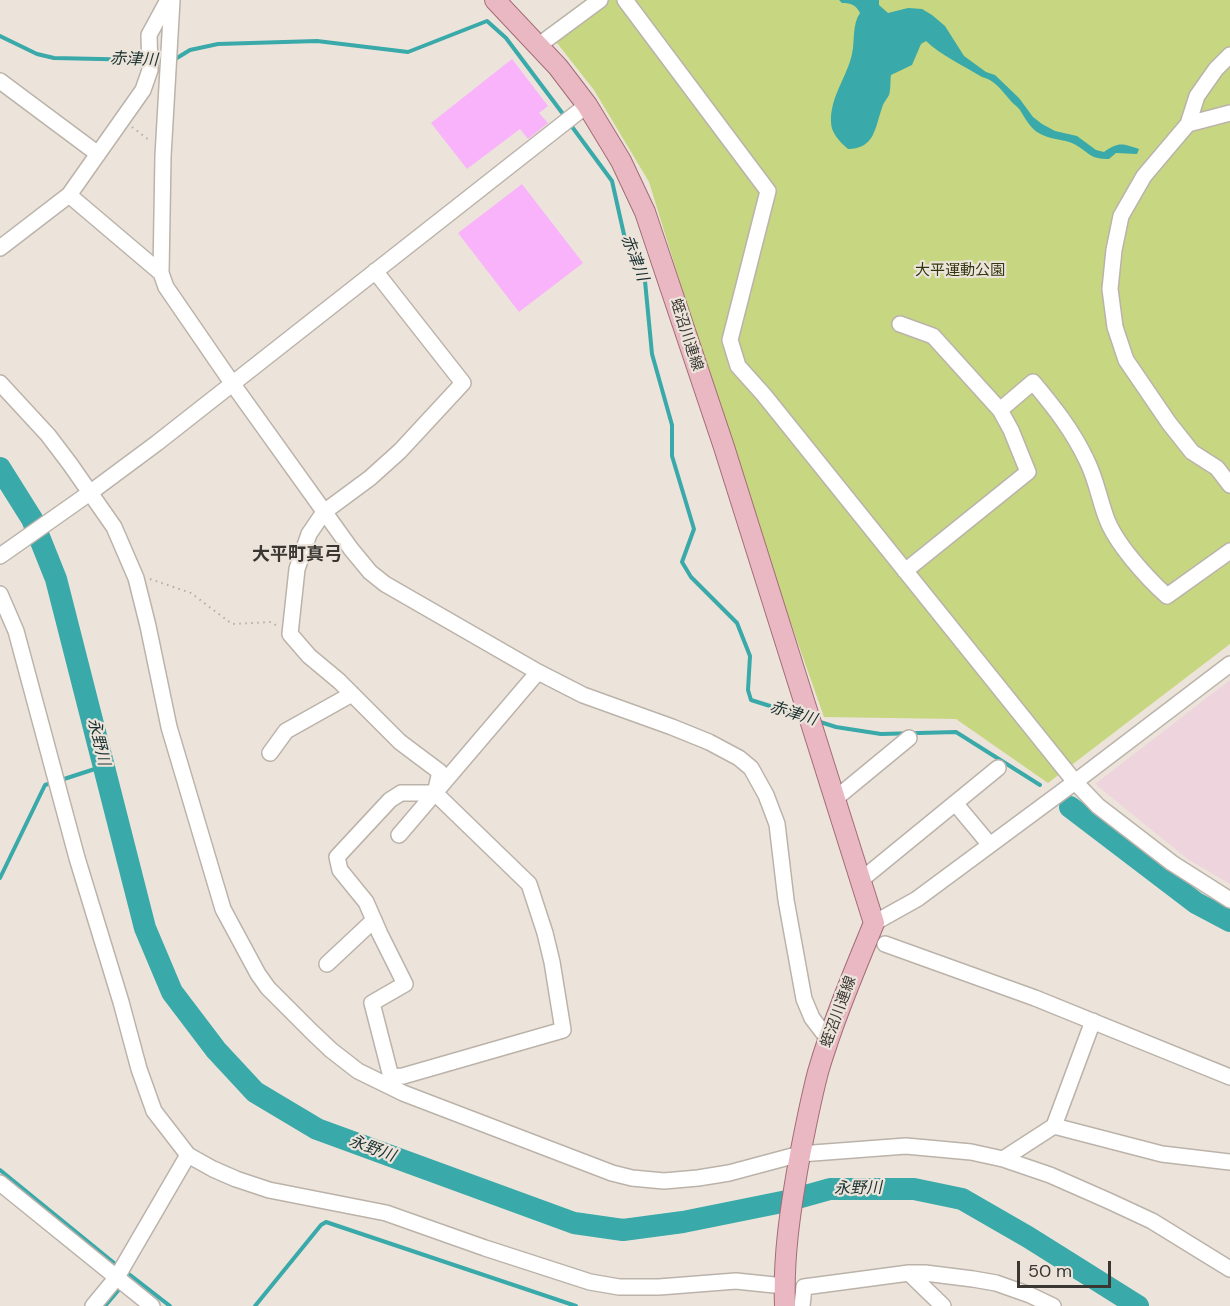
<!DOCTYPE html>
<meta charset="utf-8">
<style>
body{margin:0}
#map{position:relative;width:1230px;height:1306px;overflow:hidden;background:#ece4da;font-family:"DM Sans",sans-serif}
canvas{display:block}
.scale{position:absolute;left:1017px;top:1261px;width:94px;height:27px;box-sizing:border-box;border:3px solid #3a3733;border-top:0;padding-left:8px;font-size:18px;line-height:21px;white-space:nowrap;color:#3a3733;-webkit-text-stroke:4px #ece4da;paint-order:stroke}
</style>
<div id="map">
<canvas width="1230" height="1306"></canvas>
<div class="scale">50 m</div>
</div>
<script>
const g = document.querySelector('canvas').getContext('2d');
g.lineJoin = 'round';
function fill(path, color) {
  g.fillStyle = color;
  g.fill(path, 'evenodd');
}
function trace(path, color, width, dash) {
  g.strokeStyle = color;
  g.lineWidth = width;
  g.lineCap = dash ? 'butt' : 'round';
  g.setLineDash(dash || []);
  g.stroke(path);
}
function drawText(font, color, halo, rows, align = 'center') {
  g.font = font + ' "DM Sans","Noto Sans JP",sans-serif';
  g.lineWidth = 4.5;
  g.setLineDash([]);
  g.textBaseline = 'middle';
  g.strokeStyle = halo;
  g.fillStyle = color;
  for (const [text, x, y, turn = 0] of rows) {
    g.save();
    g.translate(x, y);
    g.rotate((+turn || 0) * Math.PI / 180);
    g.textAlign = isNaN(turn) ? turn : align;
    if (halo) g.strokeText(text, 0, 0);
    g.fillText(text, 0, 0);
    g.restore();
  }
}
const education = new Path2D(`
 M1230,680V884L1189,860L1095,784Z`);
const green = new Path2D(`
 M585,0H1230V644L1048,783L956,719L824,717L746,496L649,182L594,90L546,29Z`);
const water = new Path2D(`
 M839,0H879V5L888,13L908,8L922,9L932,15L945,26L964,56L986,72L995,75L1019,98L1033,117L1042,124L1055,131L1077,136L1096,150L1104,152C1119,141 1123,144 1139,149L1137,154L1116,153L1109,159C1090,159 1091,154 1076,145C1064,138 1050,141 1037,132C1029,126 1025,118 1020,110C1017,106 1013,104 1010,100C1002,91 995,80 982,77C964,66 942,56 926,41L921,44L912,65L891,75C890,81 891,89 889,95C887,99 883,103 882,108C875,127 875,149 848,149C840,142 831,133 831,122C830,97 847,77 852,54C855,41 852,24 860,13C856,5 851,3 842,3Z`);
const stream = new Path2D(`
 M0,36L37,54L54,58L146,60
 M172,61L190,50L218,44L317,41L408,52L487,21L506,38L566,118
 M570,124L612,181L627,248L645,281L652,354L672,425V456L694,529L682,562L691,577L737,623L750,656L748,690L751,700L802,716
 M817,721L836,727L881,734L956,732L1040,785
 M61,780L104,766
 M0,878L45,785L54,782
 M0,1170L119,1267
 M125,1271L170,1306
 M105,1306L122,1286
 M255,1306L321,1225L326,1222L576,1306`);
const river = new Path2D(`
 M0,468L32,519L56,579L145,928L172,992L216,1050L255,1092L317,1129L574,1223L623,1230L683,1222L787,1201L830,1189H914L962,1199L1028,1237L1138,1306
 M1070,807L1196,903L1230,921`);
const building = new Path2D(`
 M512,59L548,106L539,113L548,123L528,139L520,129L467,169L431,123Z
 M522,184L583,263L519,312L458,233Z`);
const path = new Path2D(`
 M132,127L149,140
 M150,579L191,593L232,624L271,622L277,626`);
const minor = new Path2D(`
 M172,0L163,156L161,273L166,287L232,383L351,549L370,572L385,584L538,672L583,695L672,727L709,742L739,758L751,768L766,795L777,824L786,900L804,999L812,1018L828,1039
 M625,0L768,191L730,340L738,366L764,395L1075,782L1098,806L1172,863L1230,900
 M539,45L600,0
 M0,81L98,154
 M1230,113L1188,124L1144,176L1121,216L1114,250L1110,289L1115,327L1126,360L1169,423L1192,452L1217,468L1230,485
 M1188,124L1197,96L1216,69L1230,55
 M69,195L161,273
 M0,248L69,195L143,90L150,70L149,35L168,0
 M375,271L463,383L400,451L370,478L324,512L309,534L297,569L290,634L309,656L339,681L400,742L440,772L435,793
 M900,324L933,336L1000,410L1011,430L1028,472L905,571
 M0,383L48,435L70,464L114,527L136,578L148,626L169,727L223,909L258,974L268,988L312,1032L331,1050L358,1071L403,1093L612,1173L632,1178L664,1181L698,1178L729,1173L800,1154L906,1146L971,1152L1003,1159L1050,1175L1109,1201L1152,1221L1230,1269
 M1000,410L1033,382C1054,407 1073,431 1087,461C1096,479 1099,498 1106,517C1115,543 1147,578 1167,596L1230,551
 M0,556L91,492L157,443L587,105
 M0,594L16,631L77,858L121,1002L139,1069L154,1111L188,1155L213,1169L236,1179L269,1190L386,1213L485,1248L590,1282L619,1287H659L736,1281L784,1286
 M270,753L286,731L352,694
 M401,793H435L529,884L545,933L552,962L563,1030L403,1076L391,1077L372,1003L405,984L380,934L366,902L340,870L337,857L390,800Z
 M835,799L909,738
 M955,803L990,845
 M399,835L538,672
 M861,880L998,768
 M874,923L917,899L1075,782L1230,664
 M885,944L1035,998L1230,1077
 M327,964L374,920
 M1054,1126L1162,1154L1230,1162
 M1003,1159L1054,1126L1093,1021
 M0,1183L152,1306
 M909,1273L943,1306
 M93,1306L117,1277L188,1155
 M802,1306L804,1287L909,1273H925L973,1279L996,1283L1030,1295L1053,1306`);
const major = new Path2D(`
 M495,0L558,67L587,105L621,161L645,212L724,447L874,923C854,972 833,1021 818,1072C810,1103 804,1134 798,1166C790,1212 783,1259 785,1306`);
const parkNames = [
 ["大平運動公園",960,271]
];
const streetNames = [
 ["蛭沼川連線",686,335,72],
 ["蛭沼川連線",839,1012,-70]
];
const waterNames = [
 ["赤津川",134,60,2],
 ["赤津川",634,258,69],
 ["赤津川",793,714,17],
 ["永野川",98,742,76],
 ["永野川",372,1149,20],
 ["永野川",858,1189,-1]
];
const quarterNames = [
 ["大平町真弓",297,555]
];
fill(education, '#edd4dd');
fill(green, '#c7d680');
fill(water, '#39a9a9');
trace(stream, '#39a9a9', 4);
trace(river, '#39a9a9', 22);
fill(building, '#f9b3fb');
trace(minor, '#bbb3aa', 18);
trace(major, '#a36c77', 22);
trace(path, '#b3ada5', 2, [1.5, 4.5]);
trace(minor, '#fff', 15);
trace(major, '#e9b8c3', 20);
drawText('15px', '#32380f', '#ece4da', parkNames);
drawText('15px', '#3a3733', '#ece4da', streetNames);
drawText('italic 16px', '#193131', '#ece4da', waterNames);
drawText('bold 18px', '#3a3733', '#ece4da', quarterNames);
</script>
